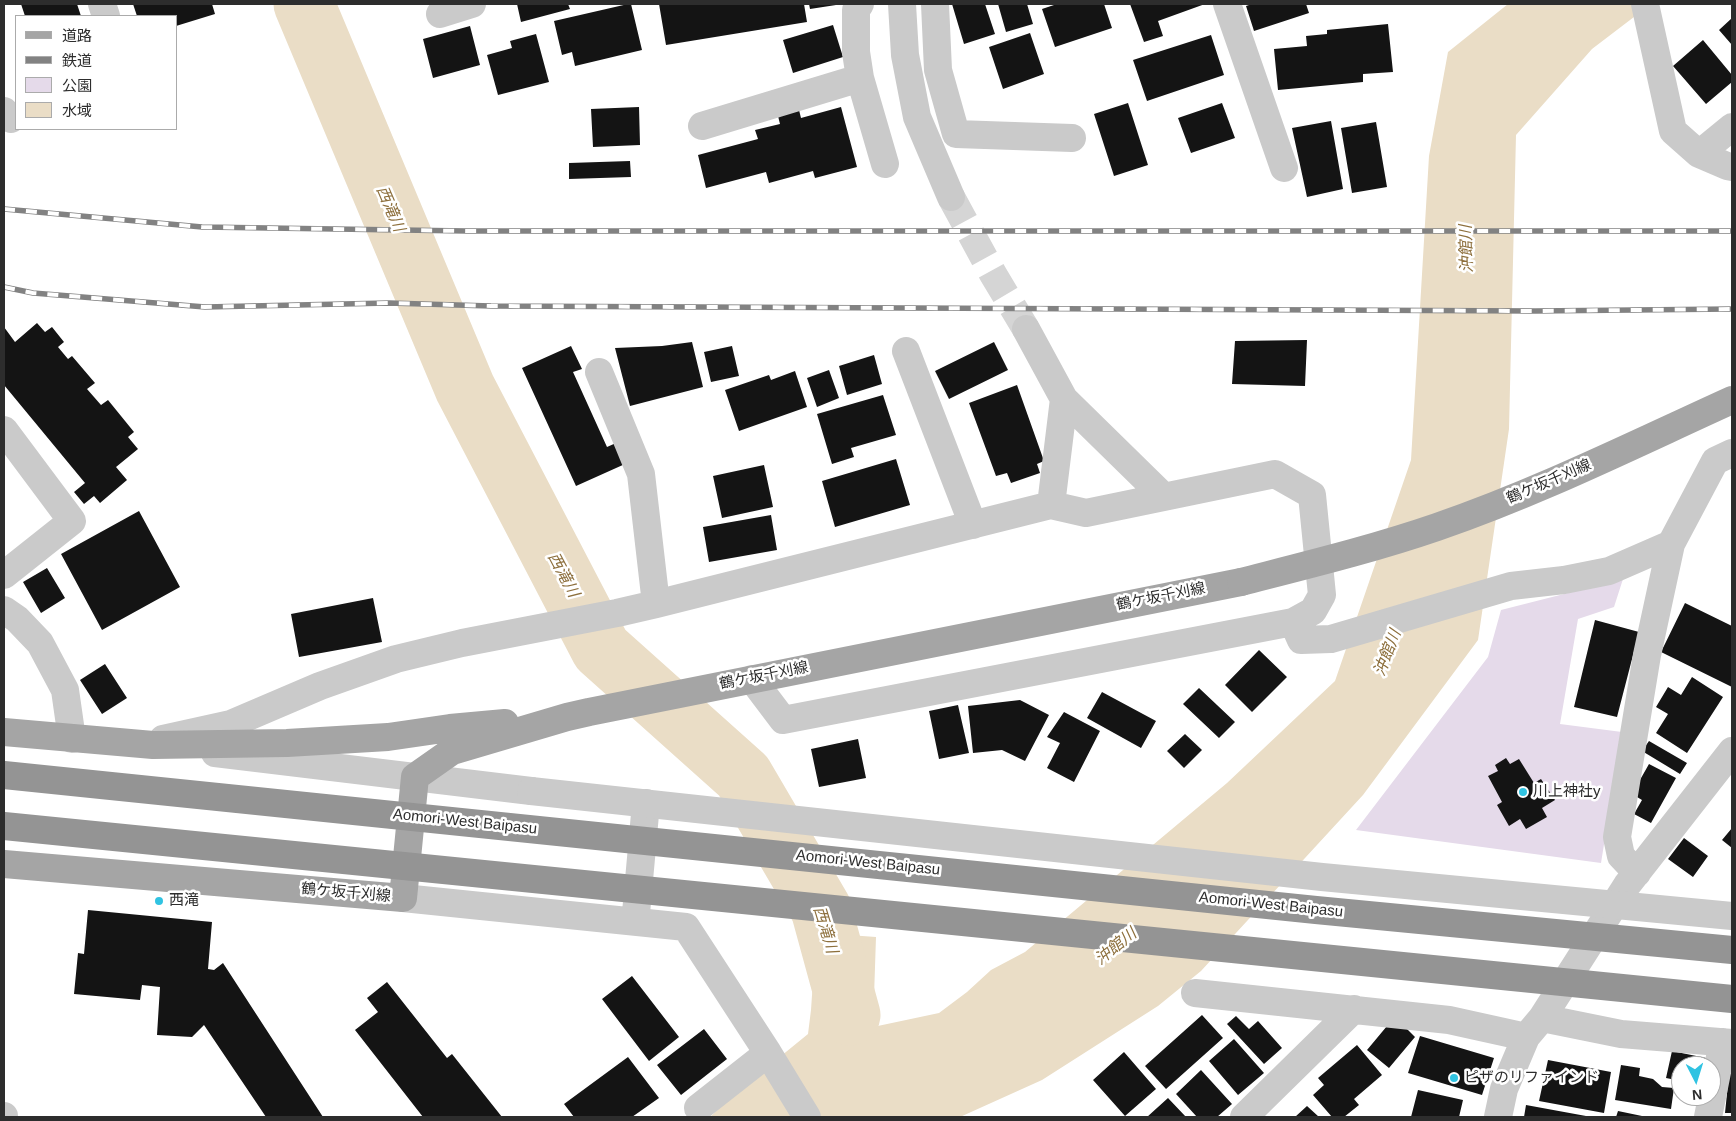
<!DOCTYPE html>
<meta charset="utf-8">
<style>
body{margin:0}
#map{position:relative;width:1736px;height:1121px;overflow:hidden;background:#fff;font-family:Helvetica,"Noto Sans JP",sans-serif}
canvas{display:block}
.frame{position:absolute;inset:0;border:5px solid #2d2d2d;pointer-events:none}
.legend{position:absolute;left:15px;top:15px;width:162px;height:115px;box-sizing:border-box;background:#fff;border:1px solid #ababab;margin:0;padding:6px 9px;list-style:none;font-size:15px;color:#2d2d2d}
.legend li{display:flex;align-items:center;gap:10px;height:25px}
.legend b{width:25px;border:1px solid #ababab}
.north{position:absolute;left:1671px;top:1056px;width:50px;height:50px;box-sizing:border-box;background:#fff;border:1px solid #ababab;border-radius:50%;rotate:175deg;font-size:14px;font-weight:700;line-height:20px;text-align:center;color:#2d2d2d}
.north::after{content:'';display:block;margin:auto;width:18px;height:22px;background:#30c3e2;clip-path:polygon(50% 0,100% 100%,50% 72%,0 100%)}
</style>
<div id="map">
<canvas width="1736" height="1121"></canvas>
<div class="frame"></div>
<ul class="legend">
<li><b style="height:6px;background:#a5a5a5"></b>道路</li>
<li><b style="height:6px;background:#828282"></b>鉄道</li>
<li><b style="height:14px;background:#e5daea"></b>公園</li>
<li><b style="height:14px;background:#eaddc6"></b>水域</li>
</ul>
<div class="north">N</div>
</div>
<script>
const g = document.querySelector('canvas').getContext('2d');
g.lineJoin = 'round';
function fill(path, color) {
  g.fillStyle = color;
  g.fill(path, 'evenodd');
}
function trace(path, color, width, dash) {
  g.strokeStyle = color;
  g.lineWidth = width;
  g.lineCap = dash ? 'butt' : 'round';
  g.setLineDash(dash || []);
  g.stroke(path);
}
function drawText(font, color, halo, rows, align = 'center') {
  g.font = font + ' Helvetica,"Noto Sans JP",sans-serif';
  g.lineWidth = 5;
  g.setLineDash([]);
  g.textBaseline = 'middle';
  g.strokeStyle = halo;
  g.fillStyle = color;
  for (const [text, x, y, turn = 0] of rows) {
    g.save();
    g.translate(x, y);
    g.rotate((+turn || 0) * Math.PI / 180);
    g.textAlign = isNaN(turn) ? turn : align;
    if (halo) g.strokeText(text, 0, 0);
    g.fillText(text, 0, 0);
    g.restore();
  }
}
const green = new Path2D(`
 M1623,579L1614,607L1578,619L1560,724L1622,732L1601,863L1356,830L1488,657L1501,610Z`);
const water = new Path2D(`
 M1508,4H1651L1592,49L1516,135L1509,429L1478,640L1363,795L1201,971L1158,1006L1042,1080L960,1117H710L732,1096L808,1034L811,1010L814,965L807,932L876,937L873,1027L939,1013L967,992L991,970L1025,952L1227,783L1335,681L1411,460L1429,156L1448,52Z`);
const river = new Path2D(`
 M304,4L465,388L601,649L743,776L821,909L850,1015`);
const building = new Path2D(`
 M21,4H77L81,16H25Z
 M133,4H212L215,14L176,26V16H137Z
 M517,4H568L570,9L521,22Z
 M628,4H631L642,50L575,66L572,52L562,55L554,21Z
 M659,4H804L807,22L666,45Z
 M809,4H836V5L810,9Z
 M952,4H985L995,34L964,44Z
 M998,4H1027L1033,24L1006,32Z
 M1057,4H1104L1112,28L1055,47L1042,9Z
 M1130,4H1205L1158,21L1163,36L1144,42Z
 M1252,4H1306L1309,13L1254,31L1246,6Z
 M1732,18V45L1719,30Z
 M1388,24L1393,72L1363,74V82L1278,90L1274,49L1307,46L1306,36L1327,34V30Z
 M833,25L843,57L793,73L783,40Z
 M470,26L480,65L433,78L423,39Z
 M1030,33L1044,74L1003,89L989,47Z
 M536,34L549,82L498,95L487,55L512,48L510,41Z
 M1211,35L1224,75L1147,101L1133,60Z
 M1703,40L1732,75V82L1706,104L1673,66Z
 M1128,103L1148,165L1114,176L1094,114Z
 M1222,103L1235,138L1191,153L1178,118Z
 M639,107L640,145L593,147L591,109Z
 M841,107L857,167L815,178L813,171L769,183L766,172L706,188L698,155L758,139L755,130L780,124L778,116L799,110L801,118Z
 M1331,121L1343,189L1307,197L1292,128Z
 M1376,122L1387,187L1352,193L1341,128Z
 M630,161L631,177L569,179V163Z
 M37,323L45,332L52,327L64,342L58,347L68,359L72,356L95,383L87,389L101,405L108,400L134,432L128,437L138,449L116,467L127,480L100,503L94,496L84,504L74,492L85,483L4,385V327L15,342Z
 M1307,340L1305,386L1232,384L1235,341Z
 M692,342L703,387L630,406L615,348L662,346Z
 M994,342L1008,370L949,399L935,371Z
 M571,346L582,369L573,372L607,447L616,443L625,464L576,486L522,368Z
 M732,346L739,376L711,382L704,352Z
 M874,355L882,384L847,395L839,366Z
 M829,370L839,398L817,407L807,378Z
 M795,371L807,407L739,431L725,390L769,375L771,380Z
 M1017,385L1044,461L1037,464L1040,473L1011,483L1007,473L996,476L969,403Z
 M883,395L896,435L851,448L854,457L832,464L817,414Z
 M896,459L910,505L835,527L822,481Z
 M764,465L773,507L722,518L713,476Z
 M139,511L180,587L102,630L61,554Z
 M771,515L777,550L709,562L703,527Z
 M47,568L65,598L41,613L23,582Z
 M373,598L382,642L299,657L291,614Z
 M1685,603L1732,626V687L1661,652Z
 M1595,620L1639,632L1617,717L1574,707Z
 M1259,650L1287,677L1252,712L1225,685Z
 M105,664L127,698L102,714L80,680Z
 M1692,677L1723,697L1687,753L1656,733L1668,714L1656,707L1668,687L1681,695Z
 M1199,688L1235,722L1219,738L1183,704Z
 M1102,692L1156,721L1141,748L1087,718Z
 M1020,700L1049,715L1025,761L1002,750L973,753L968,706Z
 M958,705L969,753L939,759L929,711Z
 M1064,712L1100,731L1074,782L1047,768L1060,743L1047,737Z
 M1185,734L1202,750L1184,768L1167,751Z
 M858,739L866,778L819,787L811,749Z
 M1649,741L1687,763L1680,774L1642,751Z
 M1506,758L1510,764L1519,759L1534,783L1541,779L1555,800L1542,808L1547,817L1526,829L1520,819L1509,826L1497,805L1502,802L1488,776L1498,771L1495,765Z
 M1649,764L1676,778L1651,823L1634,814L1642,800L1632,794Z
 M1732,828V848L1722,840Z
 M1684,838L1708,856L1693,877L1668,859Z
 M88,910L212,922L208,969L214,970L223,963L323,1117H266L204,1025L192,1037L157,1035L160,987L142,985L140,1000L74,994L78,953L84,954Z
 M632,976L679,1037L649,1061L602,999Z
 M387,982L447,1058L452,1054L502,1117H423L355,1030L378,1012L367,998Z
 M1202,1015L1223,1038L1166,1089L1145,1066Z
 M1236,1016L1249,1029L1258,1021L1282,1048L1264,1064L1227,1024Z
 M1387,1026L1407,1029L1415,1037L1389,1068L1367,1050Z
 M704,1029L727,1059L681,1095L657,1065Z
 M1420,1036L1494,1058L1482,1095L1408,1073Z
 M1234,1039L1264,1073L1238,1095L1209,1061Z
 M1357,1045L1382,1075L1354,1099L1359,1105L1344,1117H1332L1313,1095L1324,1085L1318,1078Z
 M1672,1051L1706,1058L1704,1066H1681V1081L1666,1078Z
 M1124,1052L1156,1089L1125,1116L1093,1080Z
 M628,1057L659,1098L632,1117H574L564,1104Z
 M1548,1060L1611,1072L1604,1113L1539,1101Z
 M1621,1065L1640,1068L1639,1076L1653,1079L1662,1087L1674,1088L1671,1109L1615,1100Z
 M1201,1070L1232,1104L1217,1117H1197L1176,1094Z
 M1729,1074H1732V1113H1725Z
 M1418,1090L1463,1100L1459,1117H1411Z
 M1168,1098L1186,1117H1147Z
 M1526,1105L1586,1116V1117H1524Z
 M1307,1106L1319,1117H1295Z
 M1618,1111L1642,1116V1117H1616Z`);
const minorTunnel = new Path2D(`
 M951,197L993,274L1026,329`);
const minor = new Path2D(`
 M102,4L106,16
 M902,4L905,55L917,117L951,197
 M935,4L938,70L956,134L1072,138
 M1227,4L1284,168
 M1645,4L1673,131L1699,154L1727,166L1732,167
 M440,14L472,4
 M860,78L885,164
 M4,111L11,119
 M702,126L860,78L856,52V10L860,4
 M1699,154L1732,127
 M1026,329L1064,399L1051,505
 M906,351L973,525
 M599,372L641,474L656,604
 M1064,399L1163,496
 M4,430L72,521L4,575
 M4,610L17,619L40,643L65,690L72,739
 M1293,622L1301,640L1331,639L1511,586L1564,580L1609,571L1671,544
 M163,739L231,724L320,686L396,659L462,643L617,613L656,604L1051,505L1086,513L1275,474L1312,495L1322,595L1313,611L1293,622L783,720L752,679
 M215,753L531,791
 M1637,873L1621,856L1617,837L1647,655L1671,544L1715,461L1732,453
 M403,898L686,927L768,1053L807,1117
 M636,913L646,803
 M1195,993L1449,1020L1526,1037
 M1542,1018L1621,1034L1732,1043
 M698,1108L768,1053
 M4,1116V1117
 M1244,1117L1354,1009
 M1498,1117L1504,1089L1526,1037L1542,1018L1627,885L1732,751
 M1708,1117L1723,1042`);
const major = new Path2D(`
 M4,732L153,745L287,743L388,737L450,728L505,723
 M4,864L403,898L415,777L452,751L567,717L589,712L1241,582`);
const rail = new Path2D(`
 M4,209L202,227L467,231H1732
 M4,287L33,293L205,307L389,303L491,306L1535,311L1732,309`);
const minorBridge = new Path2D(`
 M531,791L1322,877L1732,916`);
const majorBridge = new Path2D(`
 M1241,582C1307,565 1373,549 1437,527C1539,492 1635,444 1732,400`);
const highwayBridge = new Path2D(`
 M4,775L1316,910L1732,950
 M4,826L1732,999`);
const markers = [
 [1523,792,5,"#30c3e2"],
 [159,901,5,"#30c3e2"],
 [1454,1078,5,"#30c3e2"]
];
const streetNames = [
 ["鶴ケ坂千刈線",1549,482,-23],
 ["鶴ケ坂千刈線",1161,597,-11],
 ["鶴ケ坂千刈線",764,676,-11],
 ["Aomori-West Baipasu",465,822,6],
 ["Aomori-West Baipasu",868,863,6],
 ["鶴ケ坂千刈線",346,893,5],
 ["Aomori-West Baipasu",1271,905,6]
];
const poiNames = [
 ["川上神社y",1533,792],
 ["西滝",169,901],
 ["ピザのリファインド",1464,1078]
];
const waterNames = [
 ["西滝川",390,209,67],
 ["沖館川",1467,249,-92],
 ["西滝川",563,575,62],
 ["沖館川",1388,653,-69],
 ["西滝川",825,930,73],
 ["沖館川",1116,947,-39]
];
fill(green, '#e5daea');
fill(water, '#eaddc6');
trace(river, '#eaddc6', 61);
fill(building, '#141414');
trace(minorTunnel, '#d5d5d5', 28, [28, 14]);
trace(minor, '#cacaca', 28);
trace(major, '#a5a5a5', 28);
trace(rail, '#828282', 5.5);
trace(rail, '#fff', 4, [11]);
trace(minorBridge, '#cacaca', 28);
trace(majorBridge, '#a5a5a5', 28);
trace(highwayBridge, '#949494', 28);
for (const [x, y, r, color] of markers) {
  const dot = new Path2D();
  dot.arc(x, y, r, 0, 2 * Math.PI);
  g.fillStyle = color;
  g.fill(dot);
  trace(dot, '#fff', 2);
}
drawText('15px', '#2d2d2d', '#fff', streetNames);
drawText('15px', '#2d2d2d', '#fff', poiNames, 'left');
drawText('italic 16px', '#8d6f3c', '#fff', waterNames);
</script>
